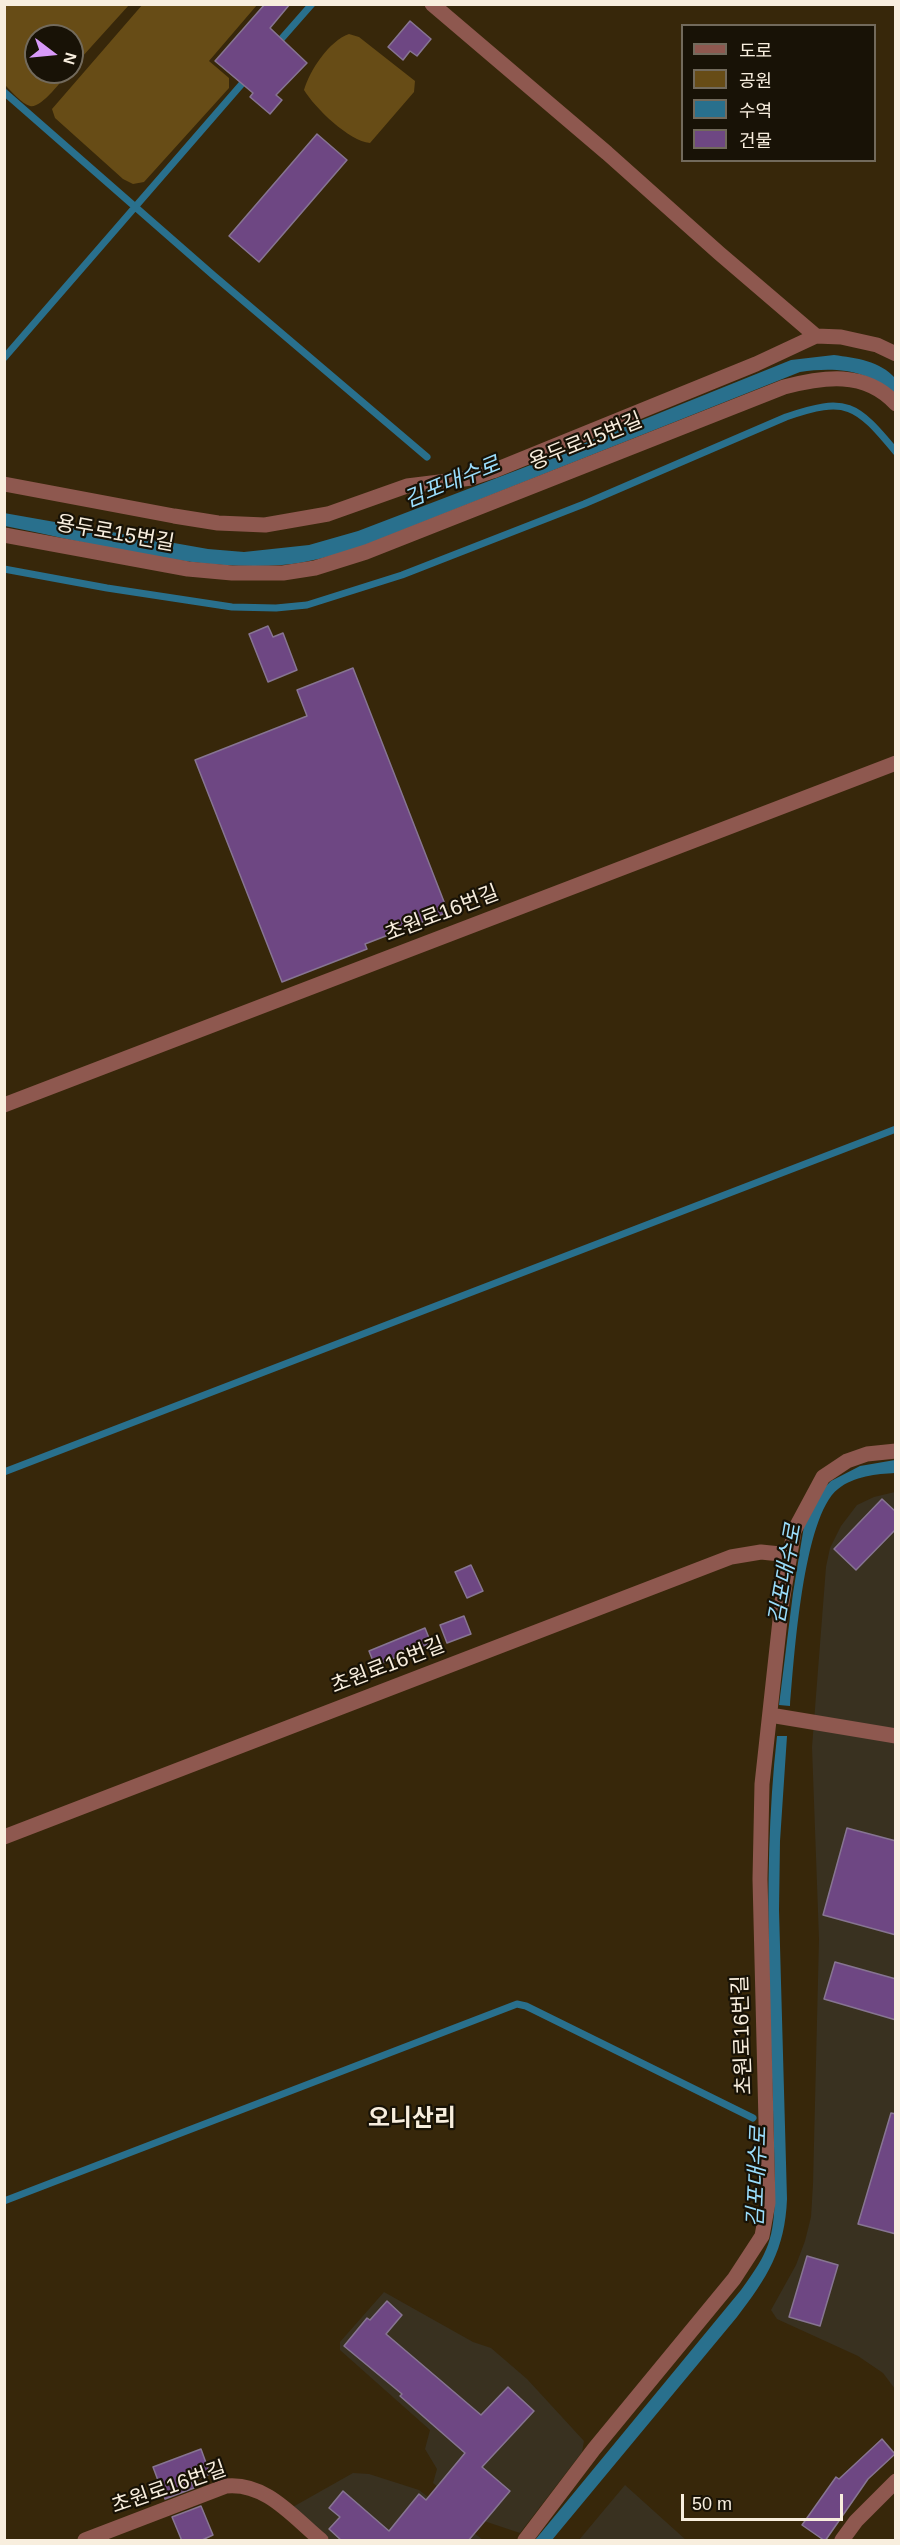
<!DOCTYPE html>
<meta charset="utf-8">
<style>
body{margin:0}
#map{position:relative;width:900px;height:2545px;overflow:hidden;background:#37270a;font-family:Helvetica,"Noto Sans KR",sans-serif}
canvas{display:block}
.frame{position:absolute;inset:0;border:6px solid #f8eede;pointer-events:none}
.legend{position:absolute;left:681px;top:24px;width:195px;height:138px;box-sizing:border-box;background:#181206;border:2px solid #726a5c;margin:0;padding:8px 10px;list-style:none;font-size:18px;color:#f8eede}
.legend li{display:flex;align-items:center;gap:12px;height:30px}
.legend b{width:30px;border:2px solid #726a5c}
.north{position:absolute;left:24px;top:24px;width:60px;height:60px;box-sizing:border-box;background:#181206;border:2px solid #726a5c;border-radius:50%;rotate:106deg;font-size:16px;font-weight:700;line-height:24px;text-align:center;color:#f8eede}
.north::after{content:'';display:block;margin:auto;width:21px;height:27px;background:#d89af8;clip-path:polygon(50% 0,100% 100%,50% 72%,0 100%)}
.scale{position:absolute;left:681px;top:2494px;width:162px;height:27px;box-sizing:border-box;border:3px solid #f8eede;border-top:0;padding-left:8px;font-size:18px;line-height:21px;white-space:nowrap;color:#f8eede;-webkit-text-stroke:4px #181206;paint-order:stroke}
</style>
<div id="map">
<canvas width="900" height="2545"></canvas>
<div class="frame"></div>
<ul class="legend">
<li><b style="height:8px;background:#8e584f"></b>도로</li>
<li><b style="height:16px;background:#674c16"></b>공원</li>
<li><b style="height:16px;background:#29708d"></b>수역</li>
<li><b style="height:16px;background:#6e4783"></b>건물</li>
</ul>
<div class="north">N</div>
<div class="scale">50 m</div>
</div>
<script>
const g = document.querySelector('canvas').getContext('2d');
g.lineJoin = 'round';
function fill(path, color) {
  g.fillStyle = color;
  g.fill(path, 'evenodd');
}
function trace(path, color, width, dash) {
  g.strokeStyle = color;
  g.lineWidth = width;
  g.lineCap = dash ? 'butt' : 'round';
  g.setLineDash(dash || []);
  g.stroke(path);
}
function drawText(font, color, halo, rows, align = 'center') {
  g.font = font + ' Helvetica,"Noto Sans KR",sans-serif';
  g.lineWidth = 4.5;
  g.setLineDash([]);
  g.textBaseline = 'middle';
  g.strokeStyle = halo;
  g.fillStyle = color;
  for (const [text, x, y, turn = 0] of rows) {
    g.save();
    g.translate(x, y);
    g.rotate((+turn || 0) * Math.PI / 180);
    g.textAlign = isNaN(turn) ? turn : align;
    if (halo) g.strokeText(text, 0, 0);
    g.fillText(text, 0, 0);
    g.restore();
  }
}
const industrial = new Path2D(`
 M895,1492V2389L883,2373L858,2356L777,2319L771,2310L796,2265L805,2241L811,2217L813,2184L819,1939L812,1747L826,1567L830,1548L841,1526L857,1505L874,1497Z
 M384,2292L473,2342L491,2348L527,2379L584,2441L582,2452L520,2533L475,2518L433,2483L437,2469L425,2449L430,2430L340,2350V2342Z
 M353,2473L369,2474L419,2490L483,2540H330L291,2508Z
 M625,2485L686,2540H579Z`);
const green = new Path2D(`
 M5,4H129V5L72,68V36H36V72H69C62,80 41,109 30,106C22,104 11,91 5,85Z
 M143,4L257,5L209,61L229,78V88L144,182L133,184L123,179L55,118L52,109Z
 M349,34L359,37L415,81L414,92L370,143C349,141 315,108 304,90C310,70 329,41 349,34Z`);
const water = new Path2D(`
 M834,355C856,358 880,361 895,378V396C869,369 835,367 800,372L358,548C333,555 309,563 282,565C195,572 91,543 5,526L4,513L208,549L244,552L309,545L358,531L528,466L791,360Z
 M895,1460V1473C877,1474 854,1476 838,1489C803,1516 794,1659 790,1706L779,1705L793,1593L804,1526L824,1488L831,1481L860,1466Z
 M777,1736H787L780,1841L779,1910L787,2199C785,2250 767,2278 737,2317L552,2540H535L741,2290C769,2252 774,2239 775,2192C773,2040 760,1887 777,1736Z`);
const stream = new Path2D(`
 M276,45L312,4
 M4,92L213,275L427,457
 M4,358L247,78
 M4,569L107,588L232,607L276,608L307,605L402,575L584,504L786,417C847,396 856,404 896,452
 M4,1472L896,1129
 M4,2201L517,2004L526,2006L753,2118`);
const building = new Path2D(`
 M265,4H290L270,28L307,63L276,95L282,100L270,114L250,97L253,93L215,61Z
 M410,21L431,39L417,56L410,51L403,60L388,47Z
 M317,134L347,160L259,262L229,236Z
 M268,626L273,637L283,633L297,670L268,682L249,634Z
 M353,668L448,912L365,944L367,949L282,982L195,760L307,716L297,690Z
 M882,1499L896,1512V1529L856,1570L834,1549Z
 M471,1565L483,1591L467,1598L455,1572Z
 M464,1616L471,1634L447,1643L440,1625Z
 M425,1628L431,1643L375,1666L369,1651Z
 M847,1828L896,1841V1935L823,1915Z
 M835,1962L896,1979V2020L824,1999Z
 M891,2113L896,2114V2234L858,2224Z
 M807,2256L838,2265L820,2326L789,2317Z
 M387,2301L402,2315L386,2334L481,2415L508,2387L534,2411L482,2467L510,2491L468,2541H342L329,2529L340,2517L329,2508L343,2491L389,2531L419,2494L426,2500L465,2453L400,2396L402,2394L344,2346L367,2318L370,2320Z
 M882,2439L895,2454L868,2479L825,2541L802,2525L836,2477L839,2479Z
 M201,2449L210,2474L191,2481L194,2488L165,2499L153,2467Z
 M201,2506L213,2535L200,2541H182L172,2517Z`);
const minor = new Path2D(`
 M432,4L607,153L719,253L816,336
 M4,484L174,516L218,523L265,525L328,514L407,486L472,478L493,471L756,364L816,336L841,337L877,345L896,354
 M4,535L188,569L232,573H283L315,568L366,552L784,387C823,377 865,370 896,404
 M4,1105L896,763
 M770,1715L896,1736
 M4,1837L731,1557L761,1552L790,1555
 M85,2540L226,2486C266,2482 293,2517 321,2540
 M525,2540L594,2449L734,2279L762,2236L768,2203L760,1879L762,1784L782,1602L794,1531L823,1477L847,1461L867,1454L896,1451
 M842,2540L856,2521L896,2481`);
const streetNames = [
 ["용두로15번길",586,442,-22],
 ["용두로15번길",115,534,10],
 ["초원로16번길",442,914,-21],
 ["초원로16번길",388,1666,-21],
 ["초원로16번길",743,2035,-92],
 ["초원로16번길",169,2488,-19]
];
const waterNames = [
 ["김포대수로",452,483,-22],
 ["김포대수로",786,1574,-80],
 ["김포대수로",758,2177,-88]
];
const quarterNames = [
 ["오니산리",412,2119]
];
fill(industrial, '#393120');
fill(green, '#674c16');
fill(water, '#29708d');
trace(stream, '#29708d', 7);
fill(building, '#6e4783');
trace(building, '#877592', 1.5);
trace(minor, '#8e584f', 15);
drawText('21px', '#f8eede', '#181206', streetNames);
drawText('italic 22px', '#9addfc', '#181206', waterNames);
drawText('bold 24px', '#f8eede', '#181206', quarterNames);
</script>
